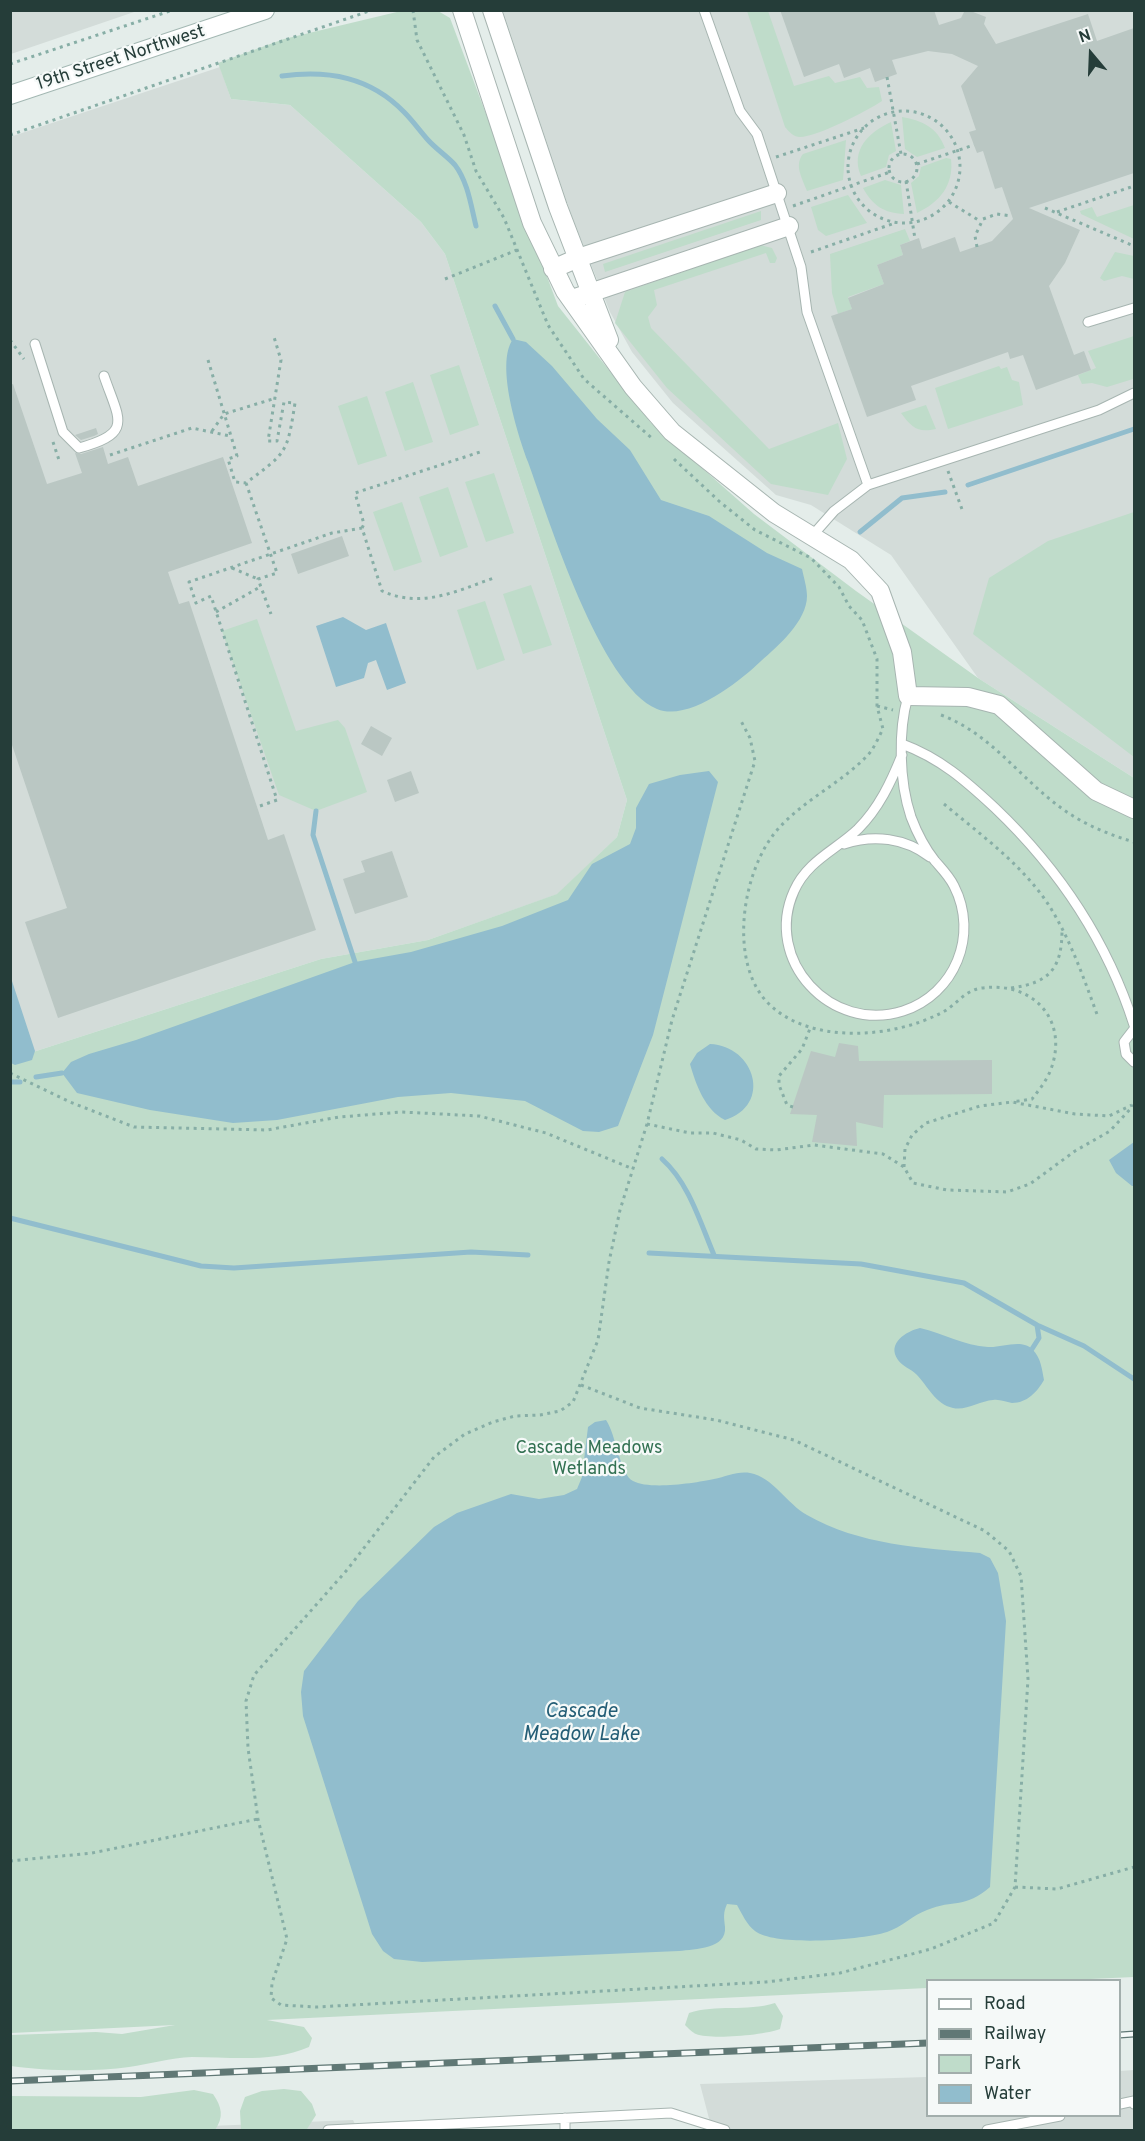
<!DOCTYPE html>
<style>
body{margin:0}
#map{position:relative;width:1145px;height:2141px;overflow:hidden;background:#e4edea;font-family:Overpass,sans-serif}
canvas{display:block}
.frame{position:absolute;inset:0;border:12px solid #253d39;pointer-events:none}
.legend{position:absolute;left:926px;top:1979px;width:195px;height:138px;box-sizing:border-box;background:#f5f9f8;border:2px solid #a2aeac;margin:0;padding:8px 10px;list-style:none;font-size:18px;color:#253d39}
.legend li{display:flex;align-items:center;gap:12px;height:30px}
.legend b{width:30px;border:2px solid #a2aeac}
.north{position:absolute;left:1061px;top:24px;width:60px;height:60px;-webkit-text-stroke:4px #f5f9f8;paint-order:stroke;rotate:341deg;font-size:16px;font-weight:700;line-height:24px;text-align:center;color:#253d39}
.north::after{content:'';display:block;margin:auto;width:21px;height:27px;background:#253d39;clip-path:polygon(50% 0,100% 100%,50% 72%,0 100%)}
</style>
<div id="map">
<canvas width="1145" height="2141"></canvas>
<div class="frame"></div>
<ul class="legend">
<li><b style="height:8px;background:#fff"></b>Road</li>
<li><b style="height:8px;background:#607875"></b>Railway</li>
<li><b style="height:16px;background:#bfdcca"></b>Park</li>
<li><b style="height:16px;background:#91bdcd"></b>Water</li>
</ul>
<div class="north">N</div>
</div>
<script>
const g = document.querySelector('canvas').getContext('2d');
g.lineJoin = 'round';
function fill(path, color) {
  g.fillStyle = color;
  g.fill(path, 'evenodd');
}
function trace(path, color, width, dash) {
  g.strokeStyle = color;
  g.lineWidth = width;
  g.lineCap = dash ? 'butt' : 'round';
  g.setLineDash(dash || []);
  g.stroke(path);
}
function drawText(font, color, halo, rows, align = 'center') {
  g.font = font + ' Overpass,sans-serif';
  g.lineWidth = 4.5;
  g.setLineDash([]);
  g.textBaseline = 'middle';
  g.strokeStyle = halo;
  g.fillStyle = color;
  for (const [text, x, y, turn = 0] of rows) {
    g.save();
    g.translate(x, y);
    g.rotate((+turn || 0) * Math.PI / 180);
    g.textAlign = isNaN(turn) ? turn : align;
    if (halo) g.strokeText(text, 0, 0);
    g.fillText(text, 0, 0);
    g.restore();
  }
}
const built = new Path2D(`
 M11,10H137V11L11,54Z
 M503,11H1134V778L978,678L891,555L811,505L776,495L673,403L632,352L610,312L572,217Z
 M220,67L231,99L290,105L421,222L445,254L627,800L617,837L558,894L428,940L321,959L27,1054L10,1006V137Z
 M1134,2070V2130H712L700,2084L927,2077L928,2116H1120V2071Z
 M353,2120L358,2130H116Z`);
const green = new Path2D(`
 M401,11H438L450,18L558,306L651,423L754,514L856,591L978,678L1134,778V1977L1069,1980H928L927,1988L267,2020L304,2027L312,2038L309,2047C273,2063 231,2057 192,2057C170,2058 150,2064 129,2067C95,2072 45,2071 11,2066V2035L96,2032L122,2034L175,2025L11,2033L10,1006L27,1054L321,959L428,940L557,894L617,837L627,800L445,254L421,222L290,105L231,99L218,63L284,39Z
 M747,11H768L794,86L829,76L835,83L860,77L867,88L879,87L882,101C867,111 817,137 800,137C794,137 789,132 785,127Z
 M902,117C923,121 937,127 945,148L917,157L905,149Z
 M891,122L896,151L889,155L886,167L861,176C850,150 869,132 891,122Z
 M846,140L843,180L807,191C802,178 794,165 803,154Z
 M946,158L951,159C954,185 940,202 917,213L911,183L919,176L921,167Z
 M885,180L901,185L904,214C884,213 873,206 863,188Z
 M848,195L867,223L826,236L818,230L811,207Z
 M1134,205V239L1081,214L1080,211L1092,207L1097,217Z
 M761,211V220L605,272L603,264Z
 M905,229L910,241L900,245L903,255L877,265L884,284L848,297L852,309L838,314L832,293L830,254Z
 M760,245L772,248L777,258L775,263H770L766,253L654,290L657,305L648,317L651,328L769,449L838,423L847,459L828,495L771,484L667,388L615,323L625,292Z
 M1115,252L1134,256V279L1122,276L1104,281L1100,278Z
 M1134,336L1133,379L1107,387L1092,383L1082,384L1078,375L1096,368L1088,351Z
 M459,365L479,425L450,435L430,375Z
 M999,366L1001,369L1007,367L1012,380L1019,382L1023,405L948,429L935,388Z
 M413,382L433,442L405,451L385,392Z
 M367,396L387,456L358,465L338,406Z
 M926,405L936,429C918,433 912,428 901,413Z
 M494,473L514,533L486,542L465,482Z
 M448,487L468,547L440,557L419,497Z
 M402,502L422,562L394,571L373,512Z
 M1134,512V757L973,634L989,578L1048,541Z
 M531,585L552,645L523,654L503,594Z
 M485,601L505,660L477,670L457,610Z
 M257,619L296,731L338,720L345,728L367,792L316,811L279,795L222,631Z
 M775,2003L783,2016L780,2029C765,2035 711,2040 696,2034C693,2033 688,2028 685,2025L689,2013C716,2004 746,2012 775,2003Z
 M284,2089L301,2091L312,2104L316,2115L307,2129L241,2130L240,2111L245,2097L262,2091Z
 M194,2090L213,2094C222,2107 224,2117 215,2130H11V2096L141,2097Z`);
const water = new Path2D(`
 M513,339L526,342L552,366L597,419L630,450L661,500L709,516L767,553L802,569C804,578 807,588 807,596C807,621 778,646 761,661C739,682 689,722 657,709C600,685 549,520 528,462C518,435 495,364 513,339Z
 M343,617L366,630L386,623L406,683L387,690L376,660L368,663L364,678L336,687L316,626Z
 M709,771L718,782L653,1035L618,1126L599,1132L583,1131L525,1101L451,1093L398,1097L277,1120L233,1123L150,1110L77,1093L62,1073L71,1062L89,1054L136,1040L355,962L411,952L502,926L568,900L592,864L630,844L636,828V808L649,784L680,775Z
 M11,978L35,1051L32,1060L15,1065L11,1063Z
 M710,1044C755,1046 773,1105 725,1120C705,1110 696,1085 690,1064L697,1053Z
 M1134,1142V1186H1132L1116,1173L1109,1160Z
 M920,1328C943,1333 964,1346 988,1347C1002,1348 1022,1338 1033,1350C1041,1358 1042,1370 1044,1380C1037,1392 1027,1403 1012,1403C1005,1402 1000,1399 993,1400C980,1401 966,1411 953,1408C935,1404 928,1386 916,1374C911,1369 902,1366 898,1360C886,1343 907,1331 920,1328Z
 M606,1420C616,1434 620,1475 633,1481C649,1490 696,1483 714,1479C726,1477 737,1471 750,1473C773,1477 787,1504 807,1515C859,1545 922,1548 980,1553L990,1558L998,1573L1006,1621L990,1887C965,1909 954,1899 927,1910C913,1915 902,1927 887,1932C862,1940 776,1947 755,1931C747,1925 742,1914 737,1905L727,1904C723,1913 724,1917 725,1927C727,1949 695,1949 679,1951L422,1962L394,1959L383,1951L372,1934L303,1716L301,1692L304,1671L358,1601L434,1527L457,1513L511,1494L539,1499L564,1495L577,1489L582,1477L588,1427L595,1422Z`);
const stream = new Path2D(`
 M282,76C329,70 370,77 404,112C413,121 420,131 428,140C436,149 447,156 455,165C468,182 471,206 476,226
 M495,306L513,339
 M968,485L1134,429
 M860,532L902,498L945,492
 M316,811L313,835L355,962
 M36,1077L62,1073
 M10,1082H20
 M662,1159C689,1183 700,1222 714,1255
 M10,1218L201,1266L234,1268L471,1252L528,1255
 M649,1253L861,1264L964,1283L1037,1325L1084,1346L1134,1379
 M1032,1349L1039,1338L1037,1325`);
const building = new Path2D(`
 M780,10H934L939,25L961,18L965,10H968L986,17L984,24L996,44L1088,14L1097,41L1134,28V173L1029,208L1080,230L1065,263L1049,286L1074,355L1084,351L1091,370L1036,390L1023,355L1010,359L1008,352L911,386L916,400L867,417L831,316L852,309L848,298L884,284L877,265L903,255L900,245L919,238L922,249L955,237L960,252L992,241L1013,219L1002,187L995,189L983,151L977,153L969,132L976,130L961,86L978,66L952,54L928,51L892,60L897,74L875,82L870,68L844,78L839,64L804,77Z
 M13,384L47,484L82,473L75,453L81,454L103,447L108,464L128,457L138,486L223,457L252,543L168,572L179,604L189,601L268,840L284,834L316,930L58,1018L25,922L67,908L10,739V385Z
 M96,428L98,434L94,436L81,440L75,435Z
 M342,536L349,556L298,574L291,554Z
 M371,726L392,738L382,756L361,744Z
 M411,771L419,793L395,802L387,780Z
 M392,851L408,897L355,914L343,879L365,872L361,861Z
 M839,1043L858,1046L859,1061L992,1060V1094L884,1095L883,1128L856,1122L857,1146L812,1142L817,1115L790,1114L811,1051L835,1057Z`);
const path = new Path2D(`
 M413,10L417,40L464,135L476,171L504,218L548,325L584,379L654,440
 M10,64L173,10
 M887,77L901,154
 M848 167a56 56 0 1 1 112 0a56 56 0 1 1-112 0Z
 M10,135L372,10
 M889 168a14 14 0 1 1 28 0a14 14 0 1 1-28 0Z
 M776,157L864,128
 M917,164L974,145
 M906,181L915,239
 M949,202L980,221
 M793,206L890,172
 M1045,208L1134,246
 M1057,212L1134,186
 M977,247L975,236L983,219L997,214L1012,216
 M811,252L892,224
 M445,279L517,250
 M10,340L24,359
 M208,360L237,456L228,459L235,482L246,483C287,452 287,454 295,403L284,402L277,441H268L281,360L274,337
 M212,431L224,414L276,398
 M53,442L59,460
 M110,455L192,428L230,436
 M674,459L720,502L755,530L811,558L839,587L849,606L862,620L877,659V706L883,729C878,738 874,749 867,756C841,783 804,800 779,828C742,868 727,963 769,1004C811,1045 893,1038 941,1013C956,1006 964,990 982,988C1033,981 1069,1020 1051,1069C1047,1080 1039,1090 1032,1099L1012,1102
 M948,471L963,512
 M246,483L277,573L258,579L271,614
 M362,528L364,524L355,493L480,452
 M232,568L258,579
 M216,612L260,587
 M877,706L893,710
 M941,715C992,734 1021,780 1064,810C1085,825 1110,835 1134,842
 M944,804C981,835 1024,866 1050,907C1071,941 1084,979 1098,1017
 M260,806L277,800L211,596L196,603L189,582L332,533L362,528L382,591C422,609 456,591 494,578
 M1011,988C1049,983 1062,969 1062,930
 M10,1073L70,1102L134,1127L267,1130L339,1117L402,1112L479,1116L546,1133L633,1169
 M793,1107L787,1105L779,1085V1076L802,1049L811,1026
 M647,1124L690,1133H713L741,1140L756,1149L776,1150L814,1145L883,1154L904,1167L913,1183L947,1190L1007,1192L1030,1184L1075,1151L1110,1131L1134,1105
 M904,1167L905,1149L912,1135L926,1123L980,1106L1012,1102L1075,1114L1109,1116L1132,1105
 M581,1385L640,1408L716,1420L794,1440L985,1531L1009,1551L1021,1576L1028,1679L1015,1887L994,1923L931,1949L840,1973L766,1982L316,2007L281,2005L271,1998L272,1983L287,1939L258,1819L248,1748L246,1701L254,1675L347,1570L434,1457L465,1434L493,1422L515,1416L540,1415L560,1411L573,1402L598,1340L609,1262L620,1210L647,1124L672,1020L755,761L750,738L741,721
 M10,1861L92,1853L258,1819
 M1015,1887L1057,1889L1134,1867`);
const lane = new Path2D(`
 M704,10L740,111L757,134L801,267L807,312L868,485
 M1088,322L1134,308
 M35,344L63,432L79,448C134,433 119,420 104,376
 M812,536L834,511L868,485L1099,410L1134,393
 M902,744C940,758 966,781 995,808C1059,869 1107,941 1134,1025
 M902,755C891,782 879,808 858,829C836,850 807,861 794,891C763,960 831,1034 903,1011C955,994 979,935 954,886C949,876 942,869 935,861C924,847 917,833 911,817C899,781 898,731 908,696
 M844,844C874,834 905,838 930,857
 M1134,1029L1124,1042L1126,1054L1134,1062
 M1120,2104L1134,2101V2104
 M565,2118V2130
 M328,2130L671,2113L725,2130
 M987,2130L1060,2116`);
const street = new Path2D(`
 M462,10L532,223L565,291L633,387L672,432L774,513L851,560L880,591L902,652L908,696L968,697L999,705L1096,791L1134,809
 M492,10L558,207L609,340
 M553,269L578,258L777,193
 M578,297L789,226`);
const secondary = new Path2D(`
 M10,95L265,10`);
const rail = new Path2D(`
 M1120,2035L1134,2034
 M10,2081L928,2043`);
const streetNames = [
 ["19th Street Northwest",121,59,-18]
];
const parkNames = [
 ["Cascade Meadows",589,1449],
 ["Wetlands",589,1470]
];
const waterNames = [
 ["Cascade",581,1713],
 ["Meadow Lake",581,1736]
];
fill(built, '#d3dcd9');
fill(green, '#bfdcca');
fill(water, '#91bdcd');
trace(stream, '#91bdcd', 5);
fill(building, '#bac7c3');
trace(lane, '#a7b5b1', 11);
trace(street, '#a7b5b1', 20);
trace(secondary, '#a3b8b3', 20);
trace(path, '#87aea6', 3, [3, 4.5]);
trace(lane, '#fff', 9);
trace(street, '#fff', 18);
trace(secondary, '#fff', 18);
trace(rail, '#607875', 7);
trace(rail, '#f5f9f8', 4.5, [14]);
drawText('18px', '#253d39', '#f5f9f8', streetNames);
drawText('18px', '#327152', '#f5f9f8', parkNames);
drawText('italic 20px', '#235d75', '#f5f9f8', waterNames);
</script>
